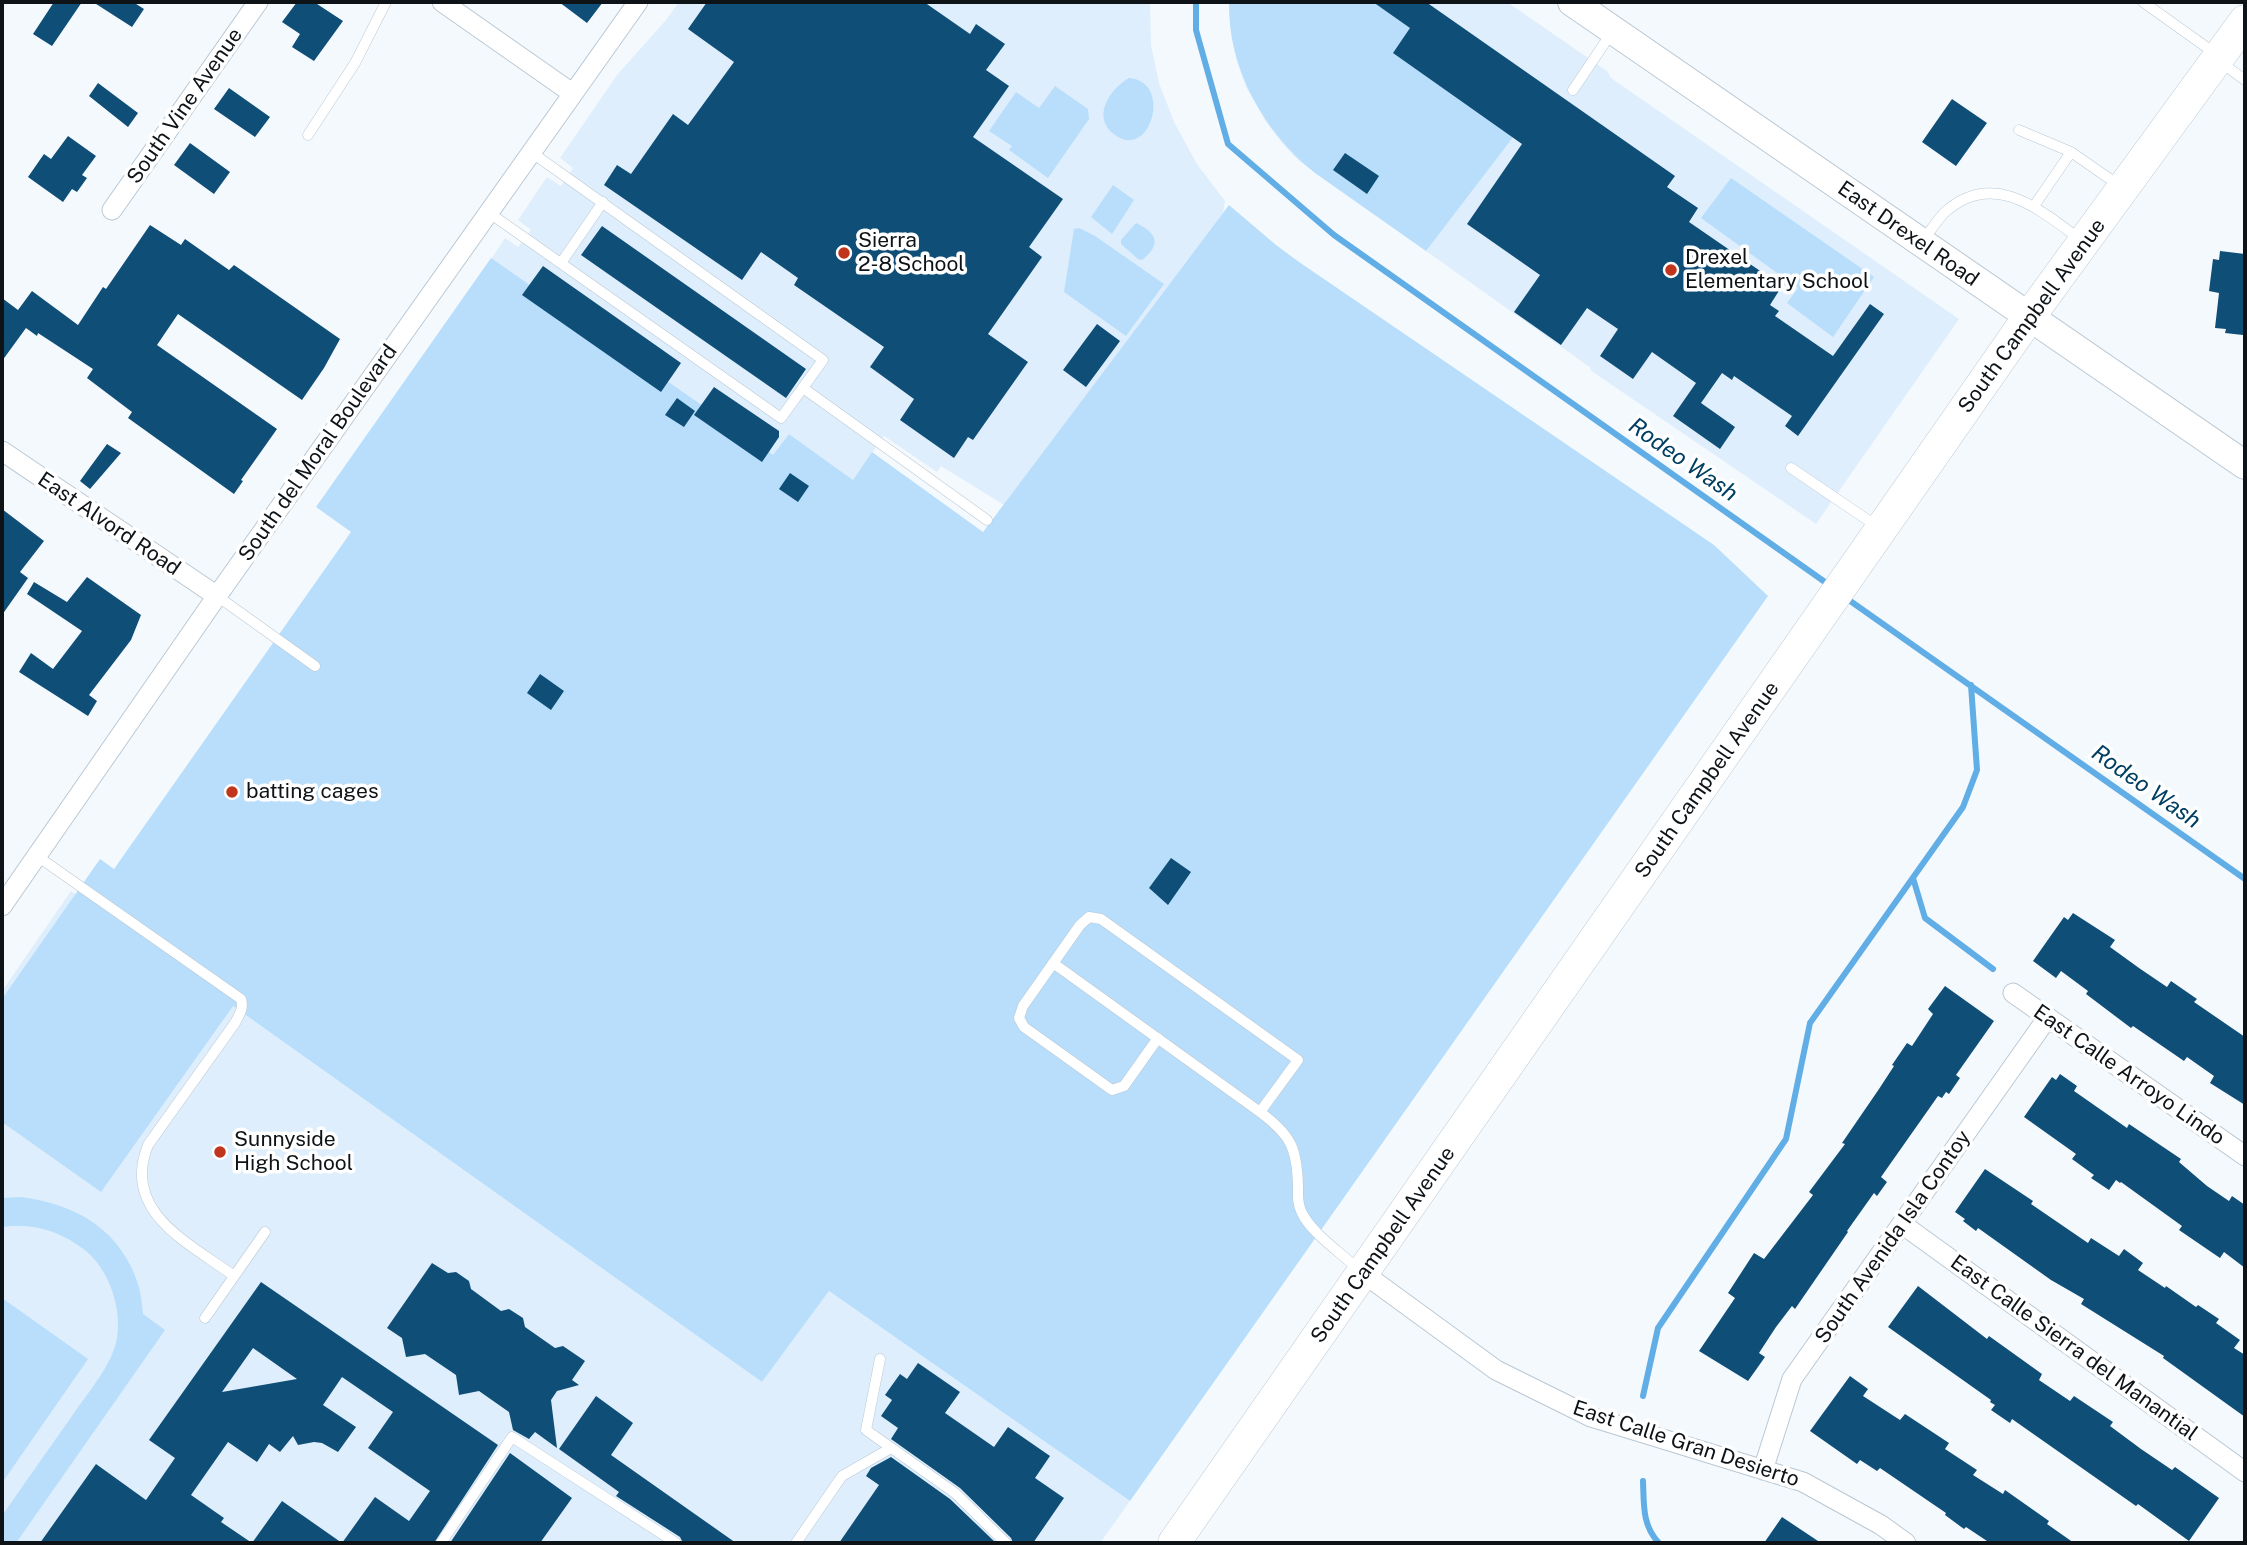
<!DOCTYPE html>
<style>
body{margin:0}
#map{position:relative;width:2247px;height:1545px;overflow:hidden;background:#f4f9fe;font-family:"Public Sans",sans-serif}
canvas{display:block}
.frame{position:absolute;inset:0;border:4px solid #0e1317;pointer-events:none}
</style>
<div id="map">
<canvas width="2247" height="1545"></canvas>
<div class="frame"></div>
</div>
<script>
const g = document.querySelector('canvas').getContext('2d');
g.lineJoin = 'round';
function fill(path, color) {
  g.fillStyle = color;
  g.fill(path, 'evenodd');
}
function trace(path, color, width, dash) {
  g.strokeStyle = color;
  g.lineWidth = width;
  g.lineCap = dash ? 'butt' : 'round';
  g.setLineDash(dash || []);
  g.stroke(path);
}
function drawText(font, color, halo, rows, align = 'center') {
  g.font = font + ' "Public Sans",sans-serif';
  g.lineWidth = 7;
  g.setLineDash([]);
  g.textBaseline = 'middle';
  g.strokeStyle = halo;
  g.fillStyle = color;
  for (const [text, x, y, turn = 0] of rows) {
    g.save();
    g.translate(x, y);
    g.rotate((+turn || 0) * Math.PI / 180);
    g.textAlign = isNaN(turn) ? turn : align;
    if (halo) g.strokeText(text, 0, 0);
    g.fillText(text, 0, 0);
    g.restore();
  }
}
const built = new Path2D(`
 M679,2H1150L1151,45L1159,83L1174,122L1197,164L1225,201L1223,213L1004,505L941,466L937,472L884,436L853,480L789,434L773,456L491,259L505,238L518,247L531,230L518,220L547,177L561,186L573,168L560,158L617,75L666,20Z
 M1229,2H1507L1607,71L1611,78L1959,319L1816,524L1590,370L1591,368L1299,161L1283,144L1266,122L1246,87L1236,59L1231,34Z
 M71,891L762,1382L829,1291L1130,1501L1100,1543H2V991Z`);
const green = new Path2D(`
 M1229,2H1388L1531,98L1533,111L1426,251L1315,173C1264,132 1228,69 1229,2Z
 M1129,78C1173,81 1151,161 1115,135C1091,118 1109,89 1129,78Z
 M1055,86L1088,109L1089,119L1048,178L1009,150L1012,146L989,131L1016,92L1039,108Z
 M1731,178L1874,277L1833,337L1787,303L1798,288L1701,218Z
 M1113,185L1134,200L1112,234L1091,217Z
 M1229,205L1276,245L1299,262L1714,545L1768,596L1130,1501L829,1291L762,1382L233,1006L101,1192L2,1122V999L100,859L114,869L351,532L316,507L491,258L773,455L789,434L853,480L872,452L983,532Z
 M1136,223C1157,233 1162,244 1142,260L1138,259L1121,244V240Z
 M1079,228L1095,236L1164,284L1126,336L1064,292L1074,229Z
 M21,1197C76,1204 122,1230 139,1287C141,1296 142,1305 143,1314L165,1330L16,1543H2V1516C25,1482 49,1449 72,1416C88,1392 112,1366 117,1338C122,1308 109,1270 86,1251C61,1231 33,1222 2,1227V1198Z
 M2,1298L88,1359L2,1483Z`);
const stream = new Path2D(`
 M1196,2V30L1228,144L1334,235L1832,587
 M1846,598L2245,879
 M1913,878L1925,918L1993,969
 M1643,1396L1658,1328L1786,1139L1810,1023L1963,807L1977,770L1971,685
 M1643,1481C1644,1504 1642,1526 1659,1543`);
const building = new Path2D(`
 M54,2H82L52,46L33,34Z
 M93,2H133L144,9L132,27Z
 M297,2H314L343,21L314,61L292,47L300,34L282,22Z
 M559,2H603L587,23Z
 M707,2H924L970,34L976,24L1005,44L986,70L1009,86L973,137L1063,199L1029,247L1042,257L988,334L1028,362L973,440L968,437L954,458L900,420L914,399L870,367L884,347L794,285L798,278L761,252L742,280L604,185L617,165L631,174L673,114L688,125L734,62L688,29Z
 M1373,2H1426L1675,176L1667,187L1698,208L1689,222L1782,286L1770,305L1779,311L1775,316L1833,356L1870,304L1884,314L1798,436L1785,426L1792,416L1734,376L1732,380L1722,373L1701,403L1735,427L1720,449L1673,416L1696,383L1652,352L1633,379L1600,356L1618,329L1587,308L1561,345L1514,312L1540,275L1467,224L1522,144L1393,53L1410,28Z
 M98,83L138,113L128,127L89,96Z
 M229,88L270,117L255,137L214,109Z
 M1952,99L1987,123L1956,166L1922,142Z
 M68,136L96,156L82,175L87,178L77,192L72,189L63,202L28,177L44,154L51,159Z
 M190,143L230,172L214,194L174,165Z
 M1345,153L1379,176L1367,194L1333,170Z
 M150,225L181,245L185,239L229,270L234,265L340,339L324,368L302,400L178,314L157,345L277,429L241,480L243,481L234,494L128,418L132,412L87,378L93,369L38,333L37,336L26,328L2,361V298L18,310L32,291L78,325L103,287L106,289Z
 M602,226L806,369L786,398L581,255Z
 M2220,251L2245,254L2243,335L2225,333L2226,329L2215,328L2219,293L2209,291L2213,259L2219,260Z
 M543,266L681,363L661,392L522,295Z
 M1097,324L1120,341L1086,387L1063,370Z
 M714,387L779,431V437L762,462L694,415Z
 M677,398L695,411L684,427L665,415Z
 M107,444L121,453L90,489L80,481Z
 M790,473L809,486L798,502L779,489Z
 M2,509L44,541L20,572L28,578L2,615Z
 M87,577L141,615L131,640L89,695L97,701L88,716L19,672L31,653L53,669L82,631L27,594L34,582L67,602Z
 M540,674L564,691L551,710L527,693Z
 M1171,858L1191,872L1168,905L1149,888Z
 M2073,913L2115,940L2110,947L2139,968L2167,987L2171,981L2197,999L2194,1002L2245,1037V1105L2210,1083L2214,1076L2187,1057L2184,1061L2133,1026L2131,1028L2086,994L2088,991L2061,971L2056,978L2033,961L2064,917L2068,920Z
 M1945,986L1994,1021L1956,1075L1960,1078L1949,1094L1946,1092L1942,1098L1938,1096L1881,1177L1887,1182L1877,1196L1874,1193L1847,1231L1848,1232L1795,1309L1792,1306L1776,1327L1759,1353L1765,1357L1748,1381L1699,1351L1735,1298L1728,1293L1754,1253L1764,1259L1813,1195L1809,1192L1845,1144L1842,1143L1879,1089L1894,1066L1892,1065L1907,1043L1912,1046L1933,1014L1928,1009Z
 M2060,1074L2077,1086L2074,1091L2127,1128L2129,1124L2181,1159L2179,1162L2207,1186L2229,1201L2232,1196L2245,1205V1268L2224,1252L2220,1258L2179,1230L2182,1226L2121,1182L2120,1183L2116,1180L2109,1190L2091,1178L2094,1175L2072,1159L2076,1154L2024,1117L2052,1077L2056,1080Z
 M1985,1169L2033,1201L2031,1204L2088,1243L2091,1238L2119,1256L2124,1249L2143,1263L2138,1270L2165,1288L2166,1286L2196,1307L2198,1305L2219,1319L2216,1323L2240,1340L2234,1348L2245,1355V1417L2163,1358L2164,1356L2081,1304L2084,1299L2051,1280L1978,1228L1976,1231L1963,1221L1965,1219L1955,1212Z
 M432,1263L448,1273L456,1272L469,1281L471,1289L501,1311L509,1309L523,1318L525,1327L555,1348L563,1346L585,1361L572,1380L579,1385L557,1391L551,1400L557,1448L535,1432L529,1439L513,1430L509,1412L479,1391L459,1395L456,1375L425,1354L406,1357L402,1338L387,1328Z
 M261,1282L498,1445L434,1543H252L282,1501L342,1543L375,1497L409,1521L430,1491L368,1448L393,1412L342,1377L323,1405L356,1427L338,1452L322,1443L314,1442L298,1445L293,1436L280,1452L269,1444L257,1462L228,1442L191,1495L224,1518L221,1522L252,1543H40L96,1464L146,1500L175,1458L149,1440ZM253,1348L297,1379L222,1392Z
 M1918,1286L1987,1339L1989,1336L2042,1374L2039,1380L2070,1401L2074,1396L2113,1422L2110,1426L2141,1449L2172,1470L2175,1467L2219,1498L2189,1541L2138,1504L2136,1506L2012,1419L2010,1423L1991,1410L1995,1405L1990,1402L1991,1400L1888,1327Z
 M918,1363L960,1392L945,1413L994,1447L1008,1427L1050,1456L1035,1478L1064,1498L1033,1543H1013L1011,1538L960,1488L891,1439L898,1428L881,1416L892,1400L885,1395L900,1374L907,1379Z
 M1850,1376L1868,1389L1863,1396L1900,1420L1905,1414L1949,1443L1945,1449L1977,1470L1973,1475L2003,1494L2005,1490L2049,1521L2047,1524L2074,1543H1990L1966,1527L1964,1529L1945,1515L1946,1513L1880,1468L1877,1471L1860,1460L1857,1464L1810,1431Z
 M596,1396L633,1423L611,1455L736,1543H683L680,1537L616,1496L619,1492L559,1449Z
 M510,1453L572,1498L540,1543H450Z
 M891,1457L950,1499L996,1543H839L879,1485L866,1476L871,1468Z
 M1782,1517L1821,1543H1764Z`);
const lane = new Path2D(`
 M2143,2L2216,54
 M2220,62L2245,80
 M1573,90L1612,32
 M2019,130L2071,152
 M308,135L355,63L386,2
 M2034,206L2071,152L2120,186
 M488,212L781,418L823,360L531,152
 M1924,239C1930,231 1937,221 1944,213C1993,168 2040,210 2081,240
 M561,263L603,202
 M803,388L987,520
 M1791,468L1878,527
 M217,596L315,666
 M37,856L241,999C244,1009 239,1015 235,1023L148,1145C121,1212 189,1243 234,1276
 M1053,963L1260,1112L1298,1060L1101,919L1089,917L1080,925L1023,1006L1019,1018L1024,1027L1112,1090L1124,1086L1158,1038
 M1260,1112C1291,1135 1297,1148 1298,1186C1298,1195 1297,1204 1302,1213C1312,1234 1343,1254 1360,1271
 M205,1318L265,1232
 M880,1359L866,1430L955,1493L1006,1543
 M441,1543L512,1437L676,1543
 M796,1543L842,1476L891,1448`);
const street = new Path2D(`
 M442,2L572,93
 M112,210L258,2
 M2,451L217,596
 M2,906L217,596L638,2
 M2013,993L2245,1156
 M1902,1224L2245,1472
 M1363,1273L1496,1370L1591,1417L1803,1482L1881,1525L1906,1543
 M1763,1470L1792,1379L2048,1017`);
const secondary = new Path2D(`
 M1572,2L2245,465`);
const primary = new Path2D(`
 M1174,1543L2029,317L2245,21`);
const markers = [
 [844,253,7,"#c1351c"],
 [1671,270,7,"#c1351c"],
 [232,792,7,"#c1351c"],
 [220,1152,7,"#c1351c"]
];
const streetNames = [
 ["South Vine Avenue",185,106,-55],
 ["East Drexel Road",1908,234,35],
 ["South Campbell Avenue",2032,316,-54],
 ["South del Moral Boulevard",318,453,-55],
 ["East Alvord Road",109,524,34],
 ["South Campbell Avenue",1707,780,-55],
 ["East Calle Arroyo Lindo",2129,1075,35],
 ["South Avenida Isla Contoy",1893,1237,-55],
 ["South Campbell Avenue",1383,1245,-55],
 ["East Calle Sierra del Manantial",2074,1348,36],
 ["East Calle Gran Desierto",1686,1444,18]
];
const poiNames = [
 ["Sierra",858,241],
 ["2-8 School",858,265],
 ["Drexel",1685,258],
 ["Elementary School",1685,282],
 ["batting cages",246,792],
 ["Sunnyside",234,1140],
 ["High School",234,1164]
];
const waterNames = [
 ["Rodeo Wash",1683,460,35],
 ["Rodeo Wash",2146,787,35]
];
fill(built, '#deeefc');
fill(green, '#b8defc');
trace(stream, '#61ade5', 6);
fill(building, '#0f4e76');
trace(lane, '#bac8d3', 11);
trace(street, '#bac8d3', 21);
trace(secondary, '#bac8d3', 30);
trace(primary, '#bac8d3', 33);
trace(lane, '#fff', 10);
trace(street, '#fff', 19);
trace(secondary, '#fff', 28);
trace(primary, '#fff', 32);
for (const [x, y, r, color] of markers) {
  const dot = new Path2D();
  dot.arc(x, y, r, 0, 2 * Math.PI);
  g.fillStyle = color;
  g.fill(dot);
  trace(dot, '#fff', 2.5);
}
drawText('21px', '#0e1317', '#fff', streetNames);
drawText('21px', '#0e1317', '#fff', poiNames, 'left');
drawText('italic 23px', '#003e62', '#fff', waterNames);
</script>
